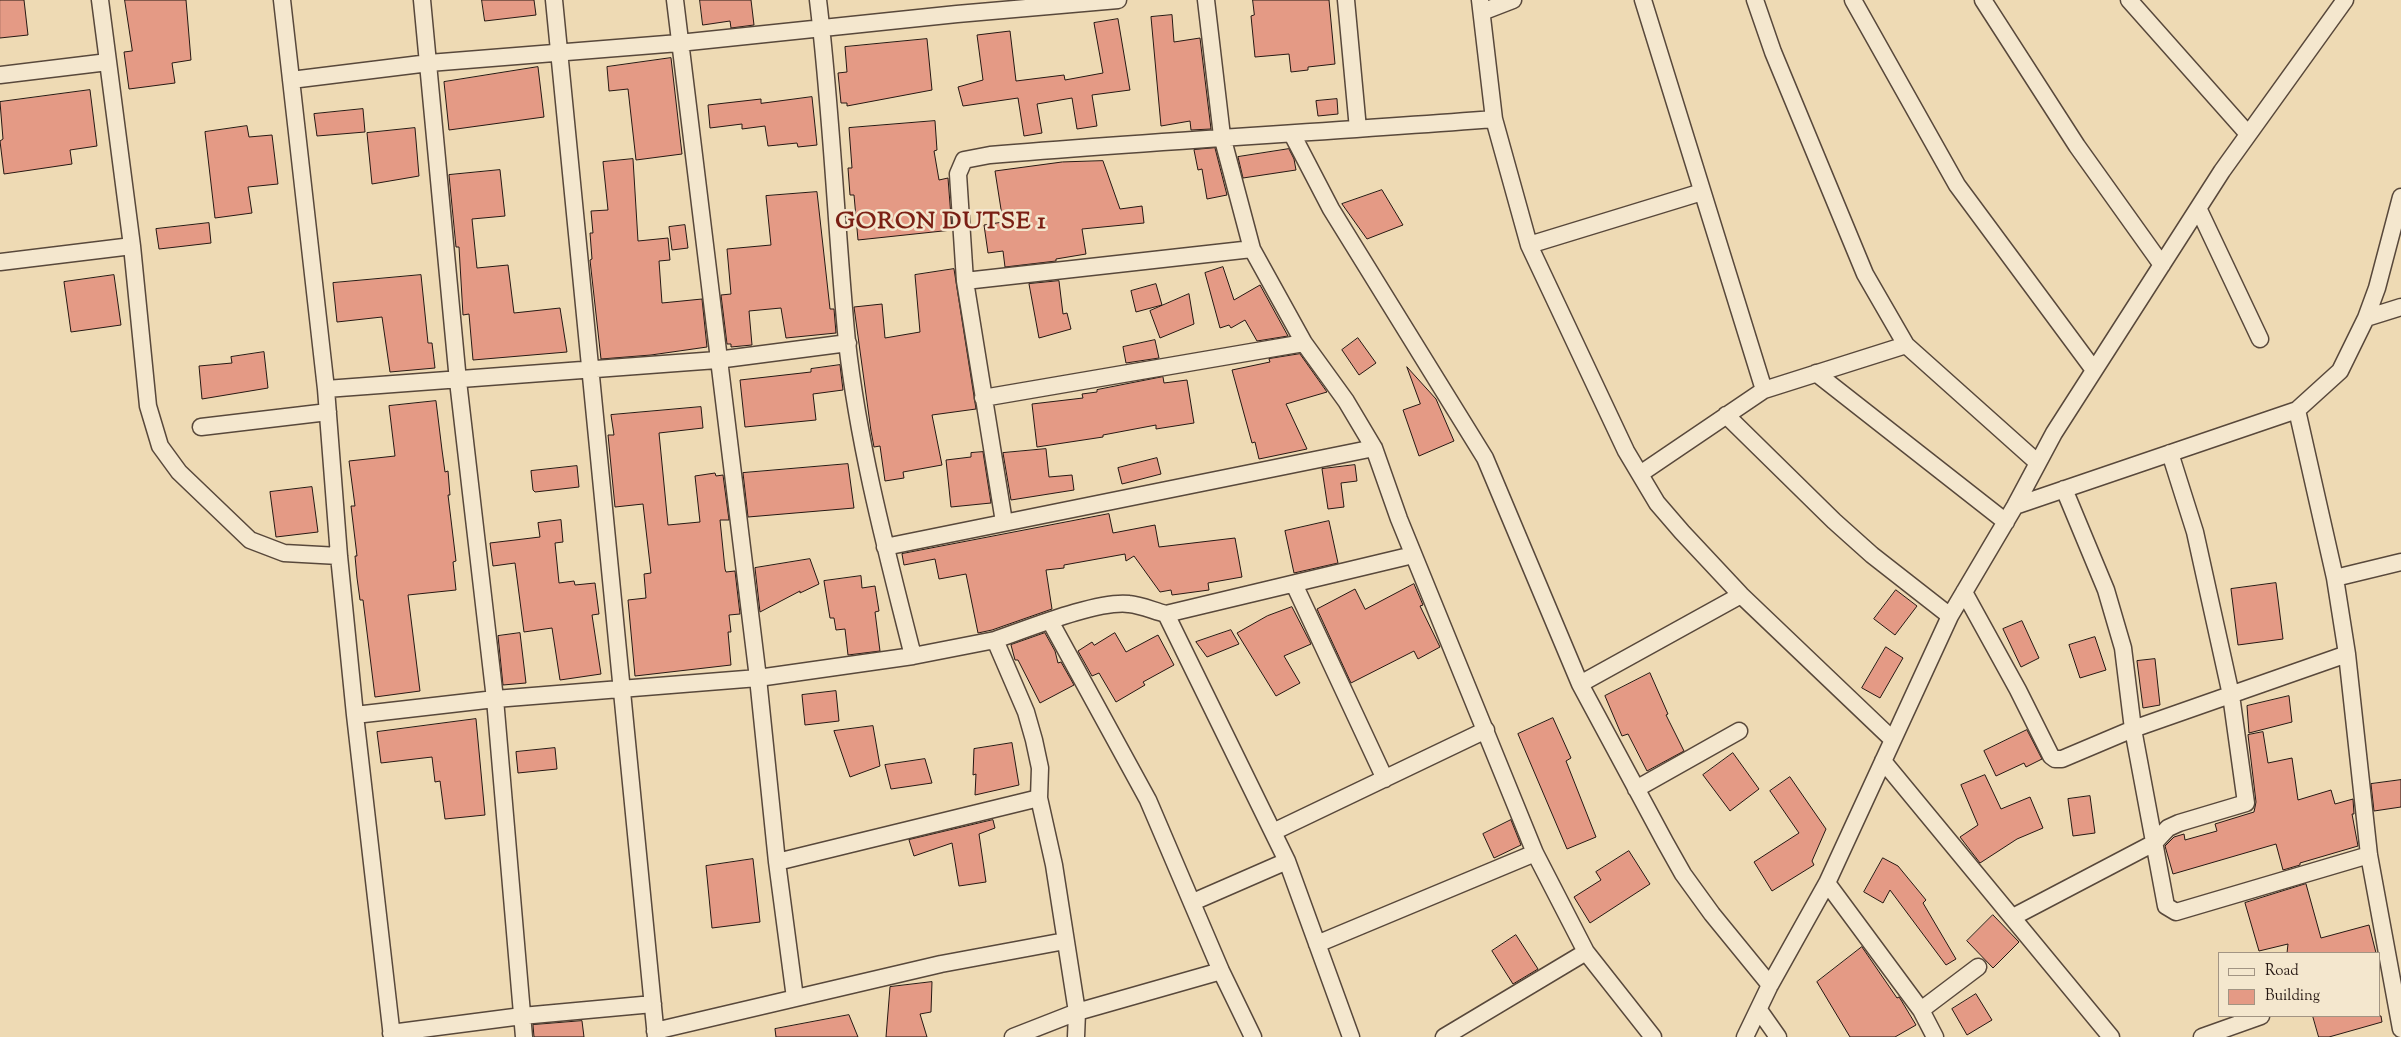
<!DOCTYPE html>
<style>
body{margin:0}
#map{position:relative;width:2401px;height:1037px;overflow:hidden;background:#eedab4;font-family:"Sorts Mill Goudy",serif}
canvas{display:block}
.legend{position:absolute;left:2218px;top:952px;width:162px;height:65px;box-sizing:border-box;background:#f4e7ce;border:1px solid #a29483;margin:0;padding:6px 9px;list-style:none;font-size:15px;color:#261813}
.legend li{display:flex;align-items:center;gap:10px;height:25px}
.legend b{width:25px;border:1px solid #a29483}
</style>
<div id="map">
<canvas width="2401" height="1037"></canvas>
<ul class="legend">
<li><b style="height:6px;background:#f4e7ce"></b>Road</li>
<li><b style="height:14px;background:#e49a85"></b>Building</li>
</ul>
</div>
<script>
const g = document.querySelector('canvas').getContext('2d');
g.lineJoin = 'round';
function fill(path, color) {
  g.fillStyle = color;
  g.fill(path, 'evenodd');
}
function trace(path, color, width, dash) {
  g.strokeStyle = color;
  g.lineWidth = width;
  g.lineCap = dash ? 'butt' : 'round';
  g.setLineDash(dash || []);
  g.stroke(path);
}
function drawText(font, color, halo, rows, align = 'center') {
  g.font = font + ' "Sorts Mill Goudy",serif';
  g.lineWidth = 5;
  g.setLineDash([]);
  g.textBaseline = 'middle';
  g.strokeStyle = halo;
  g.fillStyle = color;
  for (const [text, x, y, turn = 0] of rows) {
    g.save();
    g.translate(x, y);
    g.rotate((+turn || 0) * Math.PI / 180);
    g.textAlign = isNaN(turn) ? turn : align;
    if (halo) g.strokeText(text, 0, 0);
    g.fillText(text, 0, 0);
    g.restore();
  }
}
const building = new Path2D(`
 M0,0H24L28,35L0,38Z
 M125,0H186L191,60L172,63L175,83L129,89L124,52L132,51Z
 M482,0H534L536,15L485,21Z
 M700,0H751L754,25L731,28L730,21L703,25Z
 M1253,0H1329L1335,64L1308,67V70L1291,72L1289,54L1255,57L1251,16L1254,15Z
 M1172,15L1174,42L1200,38L1211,129L1191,130L1190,121L1161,126L1151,17Z
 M1118,19L1130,90L1092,95L1097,126L1077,129L1072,98L1037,104L1042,133L1024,136L1018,98L963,106L958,87L983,80L977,35L1010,31L1016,81L1064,75L1065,80L1103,73L1094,23Z
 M927,39L932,90L847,106V103H841L838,73L847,72L845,47Z
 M671,58L682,154L636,160L628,89L609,91L607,67Z
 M538,67L544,117L449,130L444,82Z
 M90,90L97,146L70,150L72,164L4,174L0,141L3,139L0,102Z
 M812,97L817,145L798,147L797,143L768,146L765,126L742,129V124L710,128L708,105L761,99V103Z
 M1337,99L1338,114L1318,116L1316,101Z
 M363,109L365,132L317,136L314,114Z
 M935,121L937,150L934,151L939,180L948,178L952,230L858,240L854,195H850L848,168H852L849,128Z
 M247,126L249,137L272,135L278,184L248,187L252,213L215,218L205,132Z
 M415,128L419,176L372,184L367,133Z
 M1215,148L1227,195L1207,199L1202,169L1198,170L1194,150Z
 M1289,149L1294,159L1296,170L1243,178L1238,157Z
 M633,159L638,241L668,238L670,260L659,261L662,303L702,299L707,347L651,355L601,359L590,260L592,259L590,233H593L591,211L608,210L603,162Z
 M1103,161L1120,209L1142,206L1144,223L1082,229L1086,254L1056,259V261L1005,267L1003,251L988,253L984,225L1003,222L995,171L1062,162Z
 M500,170L505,216L472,219L477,268L508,265L514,313L560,308L567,352L473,360L469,314L463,315L459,247H456L449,175Z
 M1382,190L1403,225L1367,239L1342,204Z
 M817,192L830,309H834L836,333L786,338L781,308L749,311L752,345L731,347V344H727L721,295L731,294L727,249L771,245L766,196Z
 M209,223L211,243L159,249L156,229Z
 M685,225L688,248L672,250L669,227Z
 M1223,267L1234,300L1260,285L1288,336L1257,341L1245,320L1231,328L1229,325L1220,328L1205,273Z
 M954,269L976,409L932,415L942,465L903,472L904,478L885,481L880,446L874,447L871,431L854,307L882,304L885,338L920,332L915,275Z
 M114,275L121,325L71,332L64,282Z
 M421,275L428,343H432L435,368L390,372L382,317L337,322L333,283Z
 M1059,281L1063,314L1067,313L1071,329L1039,338L1029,284Z
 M1156,284L1162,305L1136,312L1131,291Z
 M1189,294L1194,324L1160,338L1150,311Z
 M1358,338L1376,363L1359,375L1342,350Z
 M1155,340L1159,358L1126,363L1123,347Z
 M264,352L268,388L202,399L199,366L232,363L231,357Z
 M1300,354L1327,392L1286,404L1307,449L1259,459L1255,442L1252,443L1232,370L1270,362L1269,359Z
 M840,365L843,390L813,394L816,420L745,427L740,380L811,372V369Z
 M1407,367L1436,399L1454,441L1419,456L1403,410L1420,404Z
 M1163,377L1164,383L1187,380L1194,423L1156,429V425L1103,435V437L1037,447L1032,404L1083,398L1082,394L1097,392V390Z
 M436,401L442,450L445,472L448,471L450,495H448L456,561L453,562L456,590L408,595L420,691L375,697L363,600H360L357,578L355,556H357L351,506H355L349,461L395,456L389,406Z
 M701,407L703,428L659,433L668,525L700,522L695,476L715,473L716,476L723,475L729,520H720L725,569L726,572L735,571L740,614L729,615L731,632H728L731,665L635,676L628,600L646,598L644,574L651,573L643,504L615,507L608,435H614L611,415Z
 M1046,449L1049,477L1072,475L1074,490L1011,500L1003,453Z
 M983,452L991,503L951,507L946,460L971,457V453Z
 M1157,458L1161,474L1122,484L1118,468Z
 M848,464L854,508L748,517L743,473Z
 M1355,465L1357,481L1341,483L1344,507L1328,509L1322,469Z
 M577,466L579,487L535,492L533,490L531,471Z
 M312,487L318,532L276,537L270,492Z
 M1109,514L1113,533L1155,525L1159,547L1235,538L1242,577L1208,583L1209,590L1172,595L1171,590L1160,592L1134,556L1126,561L1125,554L1064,565V568L1046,570L1052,609L992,630L978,633L966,574L939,579L935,559L904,565L902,554Z
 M561,520L563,542L555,543L559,583L574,581L575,585L595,583L599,614L592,615L601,674L560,680L552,628L524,632L515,563L493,566L490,543L540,537L538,523Z
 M1329,521L1338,563L1294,573L1285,531Z
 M810,559L819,584L800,593V591L760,612L755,568Z
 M861,576L862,588L875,586L879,611L875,612L880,651L848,655L845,629L836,630L834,618H830L824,581Z
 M2276,583L2283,639L2238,645L2231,589Z
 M1414,584L1423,605L1420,606L1440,647L1418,659L1414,651L1351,683L1317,609L1355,589L1365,609Z
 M1896,590L1917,606L1895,635L1874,619Z
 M1292,607L1311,644L1284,656L1300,683L1276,696L1237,633L1267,616Z
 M2022,621L2039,658L2021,667L2003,629Z
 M1231,630L1239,644L1207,657L1196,642Z
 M520,633L526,683L503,685L498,636Z
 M1045,633L1055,651L1058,663L1061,662L1074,685L1040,703L1018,660H1015L1011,645Z
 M1115,633L1126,652L1158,635L1174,665L1143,682L1145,685L1116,702L1099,673L1092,676L1078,651L1092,642L1094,645Z
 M2095,637L2106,670L2080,678L2069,645Z
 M1886,647L1903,658L1880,698L1862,688Z
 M2155,659L2160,705L2143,708L2137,661Z
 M1650,673L1668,714L1666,715L1684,751L1647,771L1628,734L1622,736L1605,696Z
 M836,691L839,721L805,725L802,695Z
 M2289,696L2292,722L2249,733L2247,706Z
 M1553,718L1571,758L1566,761L1596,837L1567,849L1518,734Z
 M476,719L485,815L445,819L440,781L435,782L432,757L381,763L377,732Z
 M873,726L880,766L850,777L834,731Z
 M2027,730L2042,759L2026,767L2024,763L1996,776L1984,751Z
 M2263,732L2268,763L2292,758L2298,800L2331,790L2335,804L2353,799L2354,814H2352L2358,846L2300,863V865L2283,870L2276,844L2173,874L2165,846L2174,837L2184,834L2185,840L2217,831L2215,824L2254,812L2256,802L2248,735Z
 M1012,743L1019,785L975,795L976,774L973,775L974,749Z
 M555,748L557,769L518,773L516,752Z
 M1733,753L1759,789L1730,811L1703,775Z
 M925,759L932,783L891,789L885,765Z
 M1985,775L2001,809L2030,797L2043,828L2017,839L1980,863L1960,837L1978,825L1961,785Z
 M1790,777L1826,829L1812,861L1814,865L1772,891L1754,862L1799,833L1770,791Z
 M2401,780V807L2374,811L2371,784Z
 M2090,796L2095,833L2073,836L2068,799Z
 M993,820L995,828L979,834L986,882L959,886L952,843L914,856L909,840Z
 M1511,820L1521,845L1494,858L1483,834Z
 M1629,851L1650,884L1590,923L1574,897L1601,880L1596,872Z
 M1883,858L1898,866L1926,900L1923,903L1956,959L1946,965L1890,890L1883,903L1864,892Z
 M753,859L760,922L712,928L706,866Z
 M2306,884L2321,938L2369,925L2376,953H2287L2288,944L2259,951L2245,903Z
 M1993,915L2019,942L1993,968L1967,941Z
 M1516,935L1538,969L1513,984L1492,951Z
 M1862,947L1897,998L1899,997L1901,1000L1916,1025L1895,1037H1850L1817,982Z
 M932,982L931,1012L920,1014L927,1037H886L890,987Z
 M1976,994L1992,1020L1967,1035L1952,1009Z
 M849,1015L858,1037H776L775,1029Z
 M2313,1016H2381L2382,1022L2329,1037H2319Z
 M582,1021L584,1037H534L533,1025Z`);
const street = new Path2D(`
 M100,0L132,246L148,406L160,446L179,472L250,540L284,553L339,556
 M282,0L326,389L339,556L355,715L392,1037
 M422,0L458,381L495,699L524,1037
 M554,0L656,1037
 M675,0L758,678L777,862L795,998
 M818,0C832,114 836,229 847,342C859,449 887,553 913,656
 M1206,0L1222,136L1252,249L1304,343L1346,401L1374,448L1399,519L1535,853L1586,952L1653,1037
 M1346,0L1358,129
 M1480,0L1494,119L1529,245L1626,451L1657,503L1682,532L1741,595L1892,739
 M1643,0L1764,390
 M1755,0L1773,52L1865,274L1906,345L2038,463
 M1853,0L1957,185L2094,370
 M1983,0L2077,146L2162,265
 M2129,0L2248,134
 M1482,12L1513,0
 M0,75L108,62
 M291,80L429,63L679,43L957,14L1118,0
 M1292,134L1331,209L1485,458L1580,684L1665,842L1683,874L1712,914L1770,985
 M2199,210L2260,339
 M1529,245L1702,192
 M0,262L132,246
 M965,281L1252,249
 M2366,318L2401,307
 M1816,373L2006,522
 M326,389L717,360L848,343
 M983,398L1304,343
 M2297,410L2335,578L2347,654L2369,855L2401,1029
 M1726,415L1834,521L1872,555L1950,616
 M201,427L328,412
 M1640,474L1764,390L1906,345
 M2064,489L2106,590L2123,648L2133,729L2166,906L2176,912L2369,855
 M2015,506L2297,410L2340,371L2366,318L2377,288L2401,197
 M1004,522L965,281L958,174L964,160L990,155C1158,141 1326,132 1494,119
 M885,547L1374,448
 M2335,578L2401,562
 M1294,584L1385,779
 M1964,592L2018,690L2051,756L2055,759H2062L2133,729L2347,654
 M1166,614L1287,861L1351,1037
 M1050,621L1148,800L1221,971L1253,1037
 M995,640C1027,629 1098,600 1129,604C1141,605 1154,611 1166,614L1413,555
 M1580,684L1741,595
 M355,715L495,699L758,678L913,656L995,640L1026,712L1034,740L1040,768L1039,798L1054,865L1077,1012L1076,1037
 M1883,761L2111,1037
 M1636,789L1739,731
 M1273,832L1486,730
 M777,862L1039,798
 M1827,883L1921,1010L1935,1037
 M1193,902L1287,861
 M2013,917L2154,843L2168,828L2179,823L2246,803L2231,695L2195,532L2170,453
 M1317,944L1535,853
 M1759,1010L1778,1037
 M1921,1010L1978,967
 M655,1031L941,964L1065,941
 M391,1033L522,1016L653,1004
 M1013,1037L1077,1012L1221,971
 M1444,1037L1586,952
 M1745,1037L1770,985L1827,883L1950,616L2015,506L2054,433L2222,171L2345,0
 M2202,1037L2261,1016`);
const districtNames = [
 ["GORON DUTSE 1",941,224]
];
fill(building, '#e49a85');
trace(building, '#261813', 1);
trace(street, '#58483b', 19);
trace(street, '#f4e7ce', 16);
g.letterSpacing = '1px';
drawText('bold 24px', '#7a1f14', '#f4e7ce', districtNames);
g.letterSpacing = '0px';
</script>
